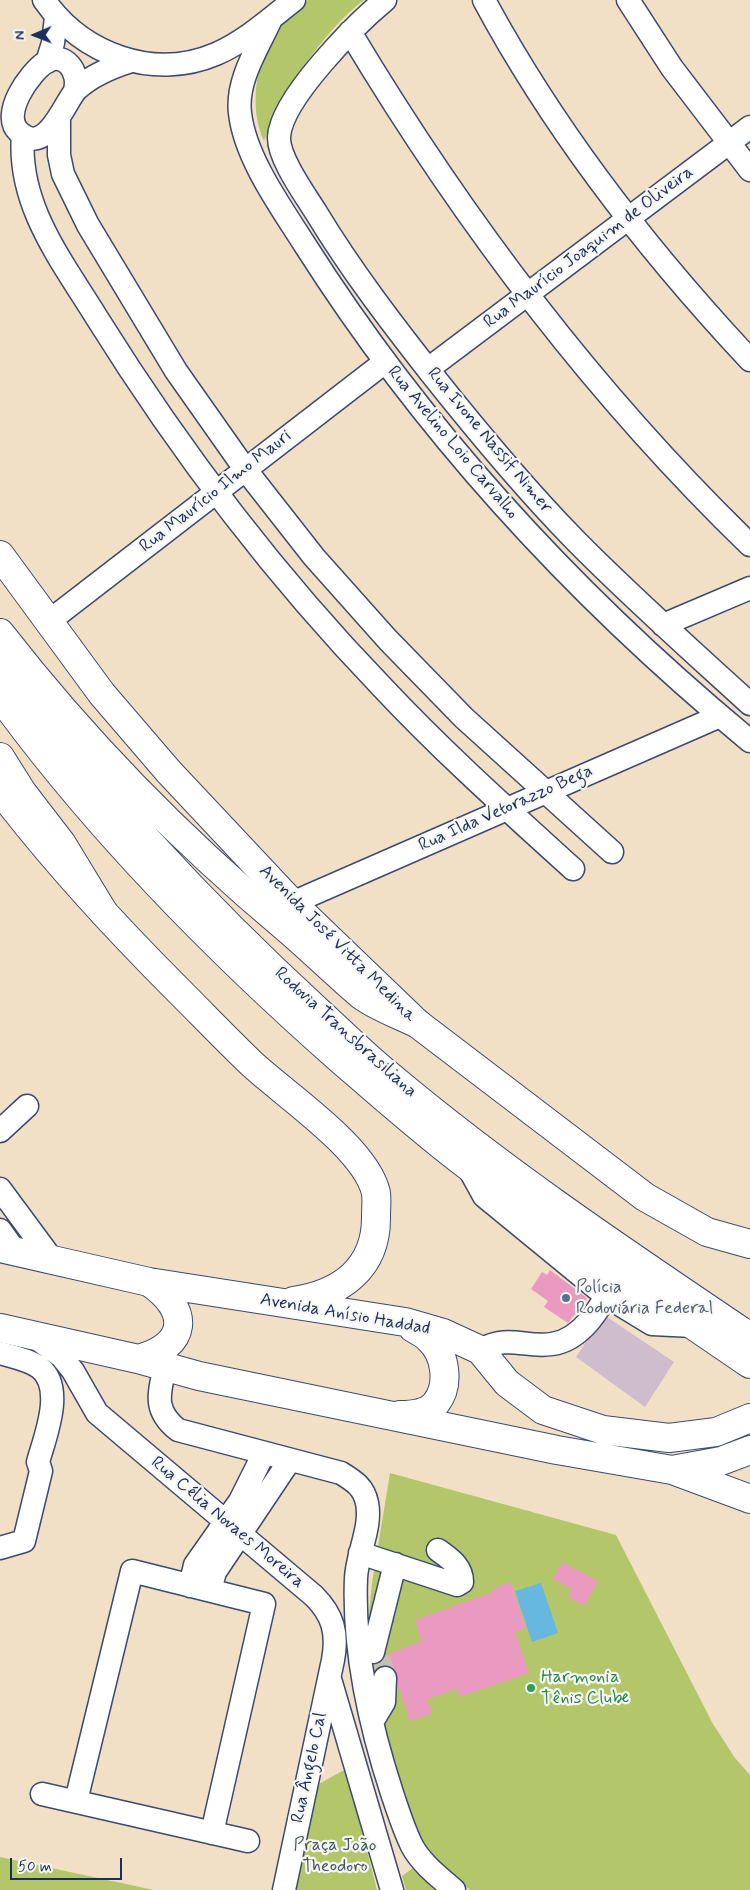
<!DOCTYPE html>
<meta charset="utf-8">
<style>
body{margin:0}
#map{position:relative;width:750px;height:1890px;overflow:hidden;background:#f2e0c6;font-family:Mynerve,sans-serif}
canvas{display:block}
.north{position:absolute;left:10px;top:10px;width:50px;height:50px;-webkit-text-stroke:4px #f6f6f2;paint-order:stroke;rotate:269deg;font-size:14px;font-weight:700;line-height:20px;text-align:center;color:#1b2f5e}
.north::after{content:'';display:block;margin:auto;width:18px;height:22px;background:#1b2f5e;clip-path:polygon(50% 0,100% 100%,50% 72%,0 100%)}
.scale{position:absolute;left:10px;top:1858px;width:112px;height:22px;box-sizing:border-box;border:2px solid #1b2f5e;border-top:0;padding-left:6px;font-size:15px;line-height:18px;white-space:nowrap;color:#1b2f5e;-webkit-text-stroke:4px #f6f6f2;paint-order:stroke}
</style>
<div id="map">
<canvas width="750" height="1890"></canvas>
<div class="north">N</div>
<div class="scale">50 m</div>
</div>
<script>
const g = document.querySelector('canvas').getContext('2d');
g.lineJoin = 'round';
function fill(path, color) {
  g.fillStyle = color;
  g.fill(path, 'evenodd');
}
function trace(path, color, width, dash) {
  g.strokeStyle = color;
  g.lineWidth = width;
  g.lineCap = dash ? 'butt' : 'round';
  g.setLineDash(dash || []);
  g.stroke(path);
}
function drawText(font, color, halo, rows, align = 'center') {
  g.font = font + ' Mynerve,sans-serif';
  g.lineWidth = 4.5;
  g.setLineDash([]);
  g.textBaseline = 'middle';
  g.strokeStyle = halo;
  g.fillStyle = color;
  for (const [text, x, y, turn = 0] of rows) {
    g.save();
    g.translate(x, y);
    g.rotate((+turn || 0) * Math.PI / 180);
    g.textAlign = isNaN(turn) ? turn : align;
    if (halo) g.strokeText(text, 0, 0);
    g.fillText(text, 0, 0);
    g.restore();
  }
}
const industrial = new Path2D(`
 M604,1315L674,1362L645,1407L576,1357Z`);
const green = new Path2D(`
 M308,0H364C325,29 280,95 264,141C249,110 255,61 275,33C284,21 297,11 308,0Z
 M390,1473L616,1535L713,1724L735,1758L750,1775V1890H470L447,1872L424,1850L400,1803L365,1654L372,1583Z
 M346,1769L377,1890H296L317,1785Z
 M0,1857L154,1890H0Z
 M413,1868L434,1890H406L402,1876Z`);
const water = new Path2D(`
 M541,1583L558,1633L532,1642L515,1591Z`);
const building = new Path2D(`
 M550,1270L587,1298L568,1323L544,1307L548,1301L531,1289L542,1272L547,1275Z
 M562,1562L598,1581L584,1606L568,1597L572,1589L553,1579Z
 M511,1582L526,1628L515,1632L529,1673L460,1697L457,1689L427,1699L432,1714L410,1721L398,1685L396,1672L392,1667L385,1665L378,1667V1664L386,1655L422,1641L415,1620L494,1592L492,1589Z`);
const minorTunnel = new Path2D(`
 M379,1658L385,1678`);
const minor = new Path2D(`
 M44,0C82,54 153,81 216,54C244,42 270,19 294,0
 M385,0C356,24 281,99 279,137C278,158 306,196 317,214C351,270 390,321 430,372C476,430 523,487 575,540C631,597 691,650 750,704
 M484,0C555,132 648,251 750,360
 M628,0L672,68L750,170
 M271,19C258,48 236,80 240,113C245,158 281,207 305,245C425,434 577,598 750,741
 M350,32C462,219 593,393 750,545
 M47,62L53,43L56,17
 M75,90C80,73 65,50 46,62C29,73 0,115 19,132C47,158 65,100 77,89C92,75 112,67 131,61
 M59,121V155L63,174L88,225L176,371L245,469L314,557L388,640L464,718L612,852
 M23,135C17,205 62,261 97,318C180,451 274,575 383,688C443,752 508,810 573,869
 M428,369L750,127
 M48,622L385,362
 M663,625L750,588
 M292,903L720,716
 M0,1131L27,1106
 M468,1167L484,1196L606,1296L652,1324L693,1326
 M0,1189L51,1258
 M0,1230L15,1251
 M36,1338L61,1356L73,1371L97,1413L314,1596C333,1615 338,1633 333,1660L284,1890
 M480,1350C509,1334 524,1348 552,1344C582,1340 601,1307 613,1283
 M0,1353C13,1357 30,1360 40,1368C65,1388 45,1437 38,1462L41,1471L24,1541L0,1548
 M165,1367C159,1394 153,1410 178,1430L341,1473C354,1481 364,1487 367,1503C372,1527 357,1554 356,1578C353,1649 370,1726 392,1793C398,1811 404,1830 412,1846C421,1863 439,1877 454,1890
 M360,1553L457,1585L462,1582C462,1566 450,1559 438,1550
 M190,1586L195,1565L240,1501L264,1453
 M210,1590L215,1572L290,1460
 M373,1652L395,1564
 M330,1679L392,1890
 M372,1722L384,1702L385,1678
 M42,1794L248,1841
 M76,1801L132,1571L264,1604L212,1833`);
const major = new Path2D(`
 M0,555L102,694L169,772L292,903L418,1024L645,1197L707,1232L750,1244
 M0,790C54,861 116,928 179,991C203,1015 227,1040 251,1063C285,1095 366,1148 376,1193C377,1200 376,1209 376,1216C377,1268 341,1294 293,1301
 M0,1248L149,1282L405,1322L443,1333L480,1350L507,1383L543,1410L603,1430L669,1438L716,1432L750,1418
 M0,1328L138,1359L199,1376L557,1450L672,1470L721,1461L750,1450
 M138,1359C188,1346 191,1310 149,1282
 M400,1415C412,1415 428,1414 436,1403C450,1385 446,1354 429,1339C425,1334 418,1331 413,1328
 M672,1470L750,1499`);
const highway = new Path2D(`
 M0,633C84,741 180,839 285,927C311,949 335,973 361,995C377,1007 400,1015 418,1024
 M0,663C95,789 203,906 319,1012C343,1034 366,1057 391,1077C504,1172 627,1254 750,1337
 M0,696C98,831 218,952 343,1062C384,1097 424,1133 468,1166C559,1235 655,1299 750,1364
 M0,757L22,792L62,844L104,913`);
const markers = [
 [566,1298,5,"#5c6f8a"],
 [531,1688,5,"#2e9e5b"]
];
const streetNames = [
 ["Rua Maurício Joaquim de Oliveira",589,248,-37],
 ["Rua Ivone Nassif Nimer",489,441,50],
 ["Rua Avelino Loio Carvalho",452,443,50],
 ["Rua Maurício Ilmo Mauri",216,492,-38],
 ["Rua Ilda Vetorazzo Bega",506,809,-24],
 ["Avenida José Vitta Medina",337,944,45],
 ["Rodovia Transbrasiliana",345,1033,42],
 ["Avenida Anísio Haddad",345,1315,10],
 ["Rua Célia Novaes Moreira",227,1523,40],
 ["Rua Ângelo Cal",310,1768,-78]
];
const serviceNames = [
 ["Polícia",576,1288],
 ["Rodoviária Federal",576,1309]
];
const leisureNames = [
 ["Harmonia",541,1678],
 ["Tênis Clube",541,1699]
];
const parkNames = [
 ["Praça João",335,1846],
 ["Theodoro",335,1867]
];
fill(industrial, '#cfbdce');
fill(green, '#b3c669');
fill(water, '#66b8e1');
fill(building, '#ea9ac1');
trace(minorTunnel, '#c7bdb1', 22, [22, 11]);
trace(minor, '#3b4a6e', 25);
trace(major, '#3b4a6e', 30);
trace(highway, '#3b4a6e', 30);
trace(minor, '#fff', 22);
trace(major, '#fff', 28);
trace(highway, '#fff', 28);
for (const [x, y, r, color] of markers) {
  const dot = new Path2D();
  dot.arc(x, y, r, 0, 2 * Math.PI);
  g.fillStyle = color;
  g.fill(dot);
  trace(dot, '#f6f6f2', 2);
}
drawText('18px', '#1b2f5e', '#f6f6f2', streetNames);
drawText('18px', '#4e5e75', '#f6f6f2', serviceNames, 'left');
drawText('18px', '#27864d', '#f6f6f2', leisureNames, 'left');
drawText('18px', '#415561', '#f6f6f2', parkNames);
</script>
